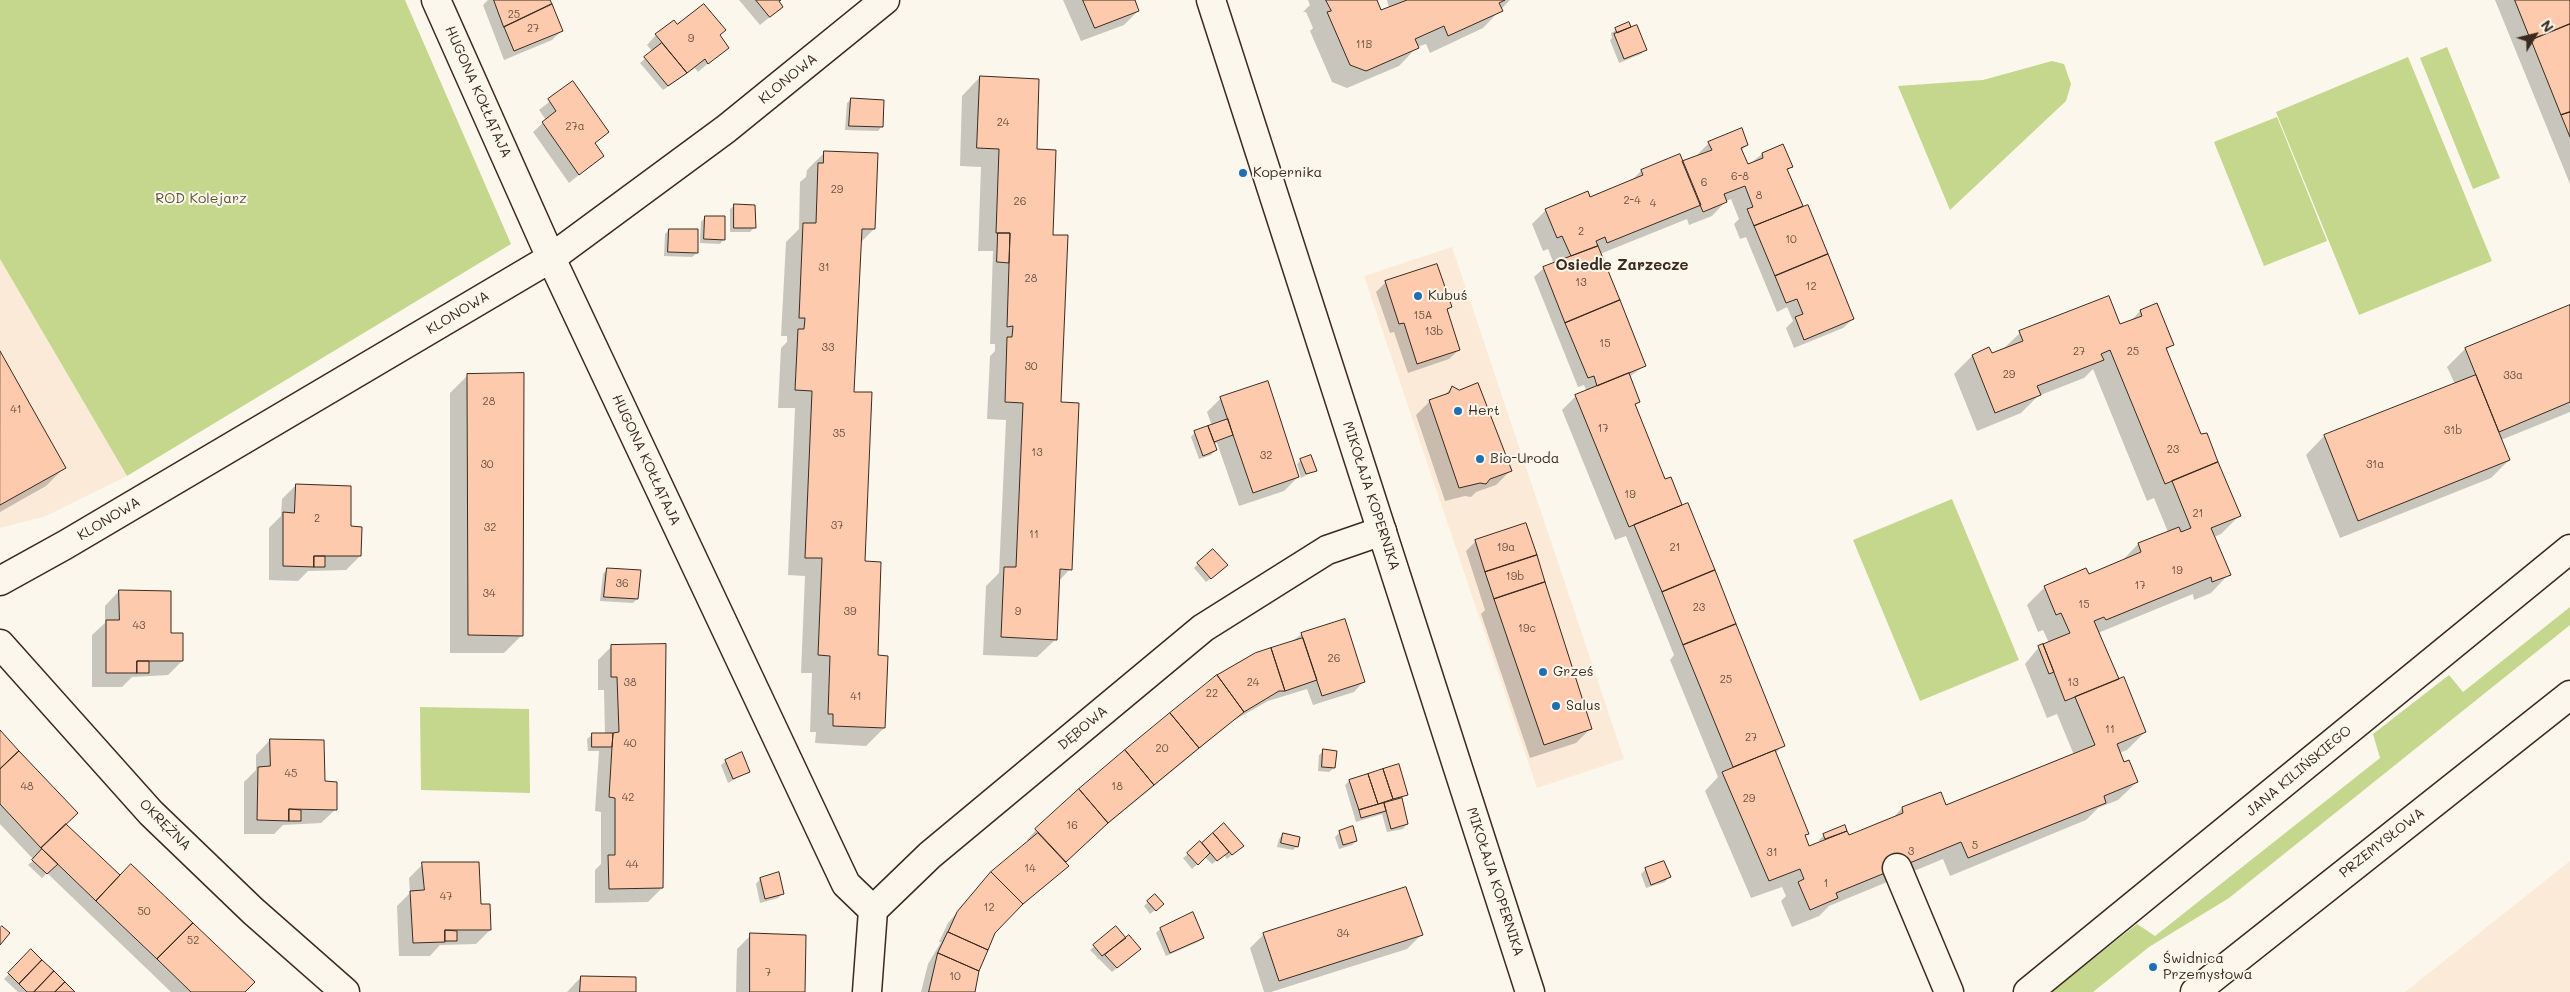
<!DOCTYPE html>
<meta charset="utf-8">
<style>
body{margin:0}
#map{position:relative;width:2570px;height:992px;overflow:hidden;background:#fbf7ec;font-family:Mali,sans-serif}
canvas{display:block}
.north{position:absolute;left:2510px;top:10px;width:50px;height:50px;-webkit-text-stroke:4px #fbf7ec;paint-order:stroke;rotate:54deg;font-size:14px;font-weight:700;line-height:20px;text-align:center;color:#3b2a1e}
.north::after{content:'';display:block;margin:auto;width:18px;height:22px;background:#3b2a1e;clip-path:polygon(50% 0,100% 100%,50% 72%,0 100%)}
</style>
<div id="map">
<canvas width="2570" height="992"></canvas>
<div class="north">N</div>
</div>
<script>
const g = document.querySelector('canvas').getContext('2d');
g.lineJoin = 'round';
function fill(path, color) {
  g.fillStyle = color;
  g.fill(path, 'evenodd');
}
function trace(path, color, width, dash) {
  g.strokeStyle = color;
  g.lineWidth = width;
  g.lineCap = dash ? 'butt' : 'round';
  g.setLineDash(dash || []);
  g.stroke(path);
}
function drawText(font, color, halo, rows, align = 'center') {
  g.font = font + ' Mali,sans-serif';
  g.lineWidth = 4;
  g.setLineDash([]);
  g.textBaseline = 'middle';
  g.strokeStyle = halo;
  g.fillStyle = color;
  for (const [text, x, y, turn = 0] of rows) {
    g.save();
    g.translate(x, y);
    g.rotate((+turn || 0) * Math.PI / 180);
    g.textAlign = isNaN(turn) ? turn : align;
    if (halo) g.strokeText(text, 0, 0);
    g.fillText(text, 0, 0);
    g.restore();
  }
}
const built = new Path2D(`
 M1452,247L1624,759L1537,788L1364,276Z
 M0,259L127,476L46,516L0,528Z
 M2570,861V992H2405Z`);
const green = new Path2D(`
 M0,0H405L511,244L127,476L0,259Z
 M2447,47L2500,178L2473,189L2420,58Z
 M2408,57L2492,261L2359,315L2276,112Z
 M2052,61L2064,64L2071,84L2066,101L1950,210L1898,86L1983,80Z
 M2277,117L2327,241L2264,266L2214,142Z
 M1952,499L2019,660L1920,701L1853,540Z
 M2570,607V625L2229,898L2149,947L2093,992H2051L2137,924L2155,936L2380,758L2373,734L2449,675L2463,692Z
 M420,707L529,709L530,793L421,790Z`);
const shadow = new Path2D(`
 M488,0H549L561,31L552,40L504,60L483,5Z
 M739,0H781L778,2L782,7L760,25Z
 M1063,0H1133L1138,11L1124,25L1081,41Z
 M1308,0H1375L1381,12L1389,8L1387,0H1510L1483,28L1430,53L1426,44L1417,47L1399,66L1347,88L1332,82L1310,31L1313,28L1306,12H1303L1310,5Z
 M2495,0H2570V184Z
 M1628,24L1645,50L1641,54L1619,63L1610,40L1612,38L1611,33Z
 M677,26L719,36L727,47L698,72L695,68L663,90L640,63L653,52L647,45L656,35Z
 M980,77L1036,150L1052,236L1070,569L1058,582L1056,639L1037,657L983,655L986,586L999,573L1006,420L987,419L990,356L995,351V344H990L993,251H978L981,167L960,166L962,96Z
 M573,83L607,132L594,144L602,156L569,183L533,132L546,120L539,110Z
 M851,99L882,126L878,131L845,130L847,103Z
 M1709,143L1747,145L1741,151L1747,166L1762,154L1791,167L1787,171L1801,206L1797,210L1853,319L1843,328L1794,348L1786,328L1793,321L1787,307L1777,312L1746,237L1740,239L1734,224L1739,219L1731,199L1726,201L1712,216L1689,225L1687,219L1600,254L1644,366L1629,377L1639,402L1634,406L1665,480L1670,478L1783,745L1775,754L1807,833L1804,837L1808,847L1820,843L1819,840L1824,835L1845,827L1848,837L1892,819L1902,808L1940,793L1946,806L2074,755L2057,714L2047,718L2025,664L2039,647L2049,643L2043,630L2038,632L2027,605L2045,587L2088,575L2121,562L2138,544L2168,532L2154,498L2147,501L2093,369L2084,378L2038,396L2021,413L1977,431L1954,374L1972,356L1991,355L2001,351L2020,333L2120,326L2129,323L2140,311L2172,344L2166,351L2200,436L2239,516L2221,534L2214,537L2229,574L2211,593L2194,600L2193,594L2098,633L2118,681L2145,732L2127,750L2119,753L2123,764L2137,782L2118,800L2098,808L2086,820L1950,876L1943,859L1829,906L1819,916L1792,927L1781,901L1786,896L1782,887L1751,898L1705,791L1718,777L1670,660L1674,655L1626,536L1615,540L1562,410L1576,396L1587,392L1584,385L1578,387L1534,277L1544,268L1554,264L1548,249L1543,251L1532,224L1546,210L1589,198L1630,182L1641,171L1682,162L1695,157Z
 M825,152L874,229L860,243L853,393L863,562L884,728L866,746L815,743L816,732H810L812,673H801L805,576L788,575L795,408H778L781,348L787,342V336H781L786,242L799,229L800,182L806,177L807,170Z
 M735,205L754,228L750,232H730V209Z
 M705,217L724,239L720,244L700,243L701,222Z
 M669,230L697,253L692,257L664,256L665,234Z
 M1386,282L1450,307L1446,311L1459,350L1449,359L1408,373L1394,332L1390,333L1376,292Z
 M2570,307V412L2501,440L2509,460L2491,478L2340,538L2306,455L2324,436L2455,384L2447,367L2465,349Z
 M0,354L64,468L46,486L0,512Z
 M468,375L522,635L504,653H450V393Z
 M1452,388L1510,471L1496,485L1476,492L1471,497L1465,496L1445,501L1416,415L1430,401L1442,397Z
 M1221,398L1298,477L1284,491L1239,506L1217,443L1214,444L1216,450L1211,455L1199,459L1191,437L1195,432L1212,426L1207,412Z
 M1301,460L1315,470L1301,478L1297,464Z
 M296,485L350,527L360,556L346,570L308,571L298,581L269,580V528L281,516L282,499Z
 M1476,541L1553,615L1583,700L1581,702L1590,729L1576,743L1530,758L1481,614L1485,610L1466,551Z
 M1198,564L1221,570L1206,582L1194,568Z
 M607,569L637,599L633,603L600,601L603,574Z
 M119,591L170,634L182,661L168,675L132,677L122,687H92V635L105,623V606Z
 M1302,634L1363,682L1354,692L1313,705L1307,689L1268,701L1233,721L1097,833L1065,863L1058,875L1008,917L994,933L978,971L974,992H921L928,964L941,942H939L948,923L981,884L1029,842L1027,840L1036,830L1080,790Z
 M612,646L662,888L648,902L595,903V870L601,864V812L595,811L599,751H588L587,739L592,735L605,734L604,690H598V660Z
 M0,732L65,824L243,992H171L47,873L42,878L28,865L34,860L0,824Z
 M270,740L324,782L336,809L321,823L283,825L274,834H244V782L256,770V755Z
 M1324,751L1334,768L1329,772L1318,771L1319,755Z
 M726,761L749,771L728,783L721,765Z
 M1349,781L1407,794L1401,799L1407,824L1403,829L1387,832L1382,814L1356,822L1345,785Z
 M1224,825L1238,850L1227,859L1224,855L1212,864L1205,857L1192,869L1183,858Z
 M1340,832L1356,841L1352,845L1339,849L1335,837Z
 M1283,834L1297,846L1293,850L1277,847L1279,839Z
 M423,864L480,905L490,930L476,944L440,945L430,956H399L397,906L410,893L409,878Z
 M1646,869L1669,877L1665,882L1646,888L1641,874Z
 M760,879L783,893L778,898L760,903L756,884Z
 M1155,896L1158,908L1150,914L1144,906Z
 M1116,928L1135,954L1112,972L1090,950Z
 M1160,929L1203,938L1198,942L1166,956L1156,933Z
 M1264,934L1421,935L1407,949L1271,992H1264L1250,948Z
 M751,935L803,992H736L737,949Z
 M31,951L73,992H18L4,979Z
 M581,977L634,992H567Z`);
const building = new Path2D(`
 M494,0H550L552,4L504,27Z
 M756,0H781L779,1L783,7L770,17Z
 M1083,0H1135L1139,11L1095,28Z
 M1326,0H1377L1381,10L1407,0H1505L1499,3L1503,11L1448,36L1444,26L1415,39L1419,48L1366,71L1350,65L1327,12L1331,11Z
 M2515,0H2570V24L2531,40Z
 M552,4L563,31L514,51L504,27Z
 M704,4L726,30L720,35L729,48L708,64L705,59L687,73L655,34L674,20L677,24Z
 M1629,22L1631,27L1617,33L1615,28Z
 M2570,24V112L2561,115L2531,40Z
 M1637,25L1647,50L1624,59L1614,34Z
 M662,43L687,73L668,86L644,57Z
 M980,76L1039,79L1037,149L1056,150L1053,235H1068L1061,402L1079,403L1072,570L1060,569L1057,640L1001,637L1004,567H1016L1023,403L1005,402L1007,337H1012L1013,326L1007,327L1010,233H996L999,149L977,148Z
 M573,81L609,132L595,143L604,156L579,175L542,122L556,111L548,99Z
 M851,98L884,100L883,127L849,126Z
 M2570,112V137L2561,115Z
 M1742,128L1748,145L1741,148L1748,164L1763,158L1762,153L1783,144L1793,167L1787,169L1803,206L1754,226L1747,209L1753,207L1745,186L1724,194L1727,202L1703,212L1682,161L1712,150L1708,142Z
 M824,151L878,153L875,229H862L854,392H872L865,561L881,562L878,655L888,656L885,728L833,726V714H828L830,656L818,655L822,558H805L812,391L795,390L798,329H804L805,318H799L803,223H816L818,163H823Z
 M1680,154L1701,205L1607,243L1605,237L1596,241L1598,246L1571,256L1562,236L1557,238L1545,209L1588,191L1590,197L1643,175L1641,170Z
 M734,204L755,205L756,228H734Z
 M1808,205L1828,254L1775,276L1754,226Z
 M705,216H725V240L704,239Z
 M669,229H698V253L668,252Z
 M998,233H1010L1009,263L997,262Z
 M1598,246L1620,300L1565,323L1543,267Z
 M1828,254L1854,319L1804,340L1795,317L1803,314L1797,299L1786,303L1775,276Z
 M1437,264L1452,307L1447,309L1460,350L1417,364L1404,323L1399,324L1385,281Z
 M2109,296L2120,324L2142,316L2140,310L2157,303L2174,345L2166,348L2201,434L2207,433L2218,462L2165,484L2110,350L2101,354L2104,360L2037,386L2041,395L1995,413L1972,355L1989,347L1992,353L2023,341L2019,331Z
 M1620,300L1646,366L1597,386L1594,376L1588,378L1565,323Z
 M2570,305V402L2499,432L2465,348Z
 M0,351L66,468L0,505Z
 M524,373L523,636L468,635L467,374Z
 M1629,373L1640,402L1635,404L1665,479L1671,477L1682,505L1629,527L1575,395Z
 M2476,375L2510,460L2358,521L2324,435Z
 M1268,381L1299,477L1253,493L1220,397Z
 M1478,383L1512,471L1490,479L1486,484L1480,483L1459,488L1429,400L1449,393L1452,386L1459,390Z
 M1228,419L1233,435L1214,442L1208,426Z
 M1208,426L1217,450L1203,456L1194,431Z
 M1311,455L1317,471L1306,474L1300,459Z
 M2218,462L2241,516L2211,528L2231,575L2212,582L2211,577L2106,620L2104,617L2094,621L2119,679L2065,701L2043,644L2070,633L2061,613L2056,615L2044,586L2086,568L2089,574L2141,552L2138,543L2179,527L2181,532L2191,528L2172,481Z
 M296,484L351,486V526L362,527L361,556H314V567L283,566V512L294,513Z
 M1688,503L1715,570L1662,592L1634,525Z
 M1526,523L1537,555L1485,572L1475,540Z
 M1213,549L1228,565L1211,579L1197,563Z
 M1537,555L1545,582L1494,599L1485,572Z
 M314,556H325V567H314Z
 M607,568L641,570L638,599L604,597Z
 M1715,570L1736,624L1683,645L1662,592Z
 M1545,582L1592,729L1544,745L1494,599Z
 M119,590L171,591V633H183V661H137V673H106V620H119Z
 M1345,619L1365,682L1322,696L1301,633Z
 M1736,624L1785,746L1733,767L1683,645Z
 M1303,638L1317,680L1285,691L1271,648Z
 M666,644L663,888L609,889L608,855H615V798L609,797L612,747L613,733L619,732L617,677H611V645Z
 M2043,644L2054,672L2049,674L2038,646Z
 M1271,648L1285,691H1279L1244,712L1217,675L1255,653Z
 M137,661H149V673H137Z
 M1217,675L1244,712L1199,748L1170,713Z
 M2124,677L2146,732L2117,744L2124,762L2129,760L2138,782L2104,796L2106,803L1968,858L1961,842L1836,893L1838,898L1810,910L1798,882L1804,879L1800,869L1769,881L1722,772L1775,750L1809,834L1805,835L1809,846L1847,831L1849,835L1903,813L1902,807L1941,792L1946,805L2095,745L2075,697Z
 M1170,713L1199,748L1154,785L1125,750Z
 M0,730L19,751L0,769Z
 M592,733H613L612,747H592Z
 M270,739L324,740L325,781L337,782V810L289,809V821L257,820L258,767L270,766Z
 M1323,749L1337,751L1335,768L1322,767Z
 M1125,750L1154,785L1108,823L1079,789Z
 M19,751L78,813L41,848L0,804V769Z
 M742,752L750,772L733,779L725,760Z
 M1399,764L1408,795L1393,799L1383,769Z
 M1383,769L1393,799L1378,804L1368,774Z
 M1368,774L1378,804L1359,810L1349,780Z
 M1079,789L1108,823L1066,862L1035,829Z
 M1402,798L1408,824L1391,829L1384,803Z
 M1384,803L1386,811L1361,818L1359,810Z
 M289,809L301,810V821H289Z
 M1224,823L1244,846L1232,855L1213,833Z
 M66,824L120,875L96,901L41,848Z
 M1845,825L1847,831L1825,839L1823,834Z
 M1353,826L1357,841L1343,845L1339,831Z
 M1038,833L1069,866L1023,904L991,872Z
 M1213,833L1229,852L1217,861L1202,843Z
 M1283,833L1300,837L1298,847L1281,843Z
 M1200,841L1210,853L1198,865L1187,853Z
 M42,849L58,864L47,874L32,860Z
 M1664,861L1671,877L1651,885L1645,868Z
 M422,862H479L481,904H490L491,930H445V942L413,943L410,891L424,890Z
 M131,864L193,923L157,959L96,901Z
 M779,872L784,894L765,899L760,878Z
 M991,872L1023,904L995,933L988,950L948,932L957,912Z
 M1406,887L1423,935L1279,981L1263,933Z
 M1155,894L1164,904L1156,911L1147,901Z
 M1193,912L1204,938L1170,953L1160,928Z
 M193,923L255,982L245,992H191L157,959Z
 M2,926L10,933L0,945V928Z
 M1116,926L1126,938L1102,956L1093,945Z
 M445,930L457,931V941H445Z
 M948,932L988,950L979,971L938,953Z
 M750,933L806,935L805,992H750Z
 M1129,935L1141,949L1117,968L1105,955Z
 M31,949L42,960L19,984L8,973Z
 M938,953L979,971L975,992H929Z
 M42,960L54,971L34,992H27L19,984Z
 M54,971L65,982L55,992H34Z
 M581,976L636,977V992H580Z
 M65,982L75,992H55Z`);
const minor = new Path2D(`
 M436,0L551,258L846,884L873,910
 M0,581L65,545L551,258L726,129L885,0
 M0,644L151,813L253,911L345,992
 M1897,868L1949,992
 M867,992L873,910L930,855L1203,628L1327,550L1382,531
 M2028,992L2570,549`);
const tertiary = new Path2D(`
 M1211,0L1530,992`);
const secondary = new Path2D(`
 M2195,992L2570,695`);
const markers = [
 [1243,173,5,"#1f6fb2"],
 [1418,296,5,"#1f6fb2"],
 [1458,411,5,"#1f6fb2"],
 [1480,459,5,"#1f6fb2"],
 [1543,672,5,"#1f6fb2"],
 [1556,706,5,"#1f6fb2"],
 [2153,967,5,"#1f6fb2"]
];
const numberNames = [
 ["25",514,15],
 ["27",533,29],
 ["9",691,39],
 ["11B",1364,45],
 ["24",1003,123],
 ["27a",575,127],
 ["6-8",1740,177],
 ["6",1704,183],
 ["29",837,190],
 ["8",1759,196],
 ["2-4",1632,201],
 ["26",1020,202],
 ["4",1653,204],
 ["2",1581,232],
 ["10",1791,240],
 ["31",824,268],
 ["28",1031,279],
 ["13",1581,283],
 ["12",1811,287],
 ["15A",1423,316],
 ["13b",1434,332],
 ["15",1605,344],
 ["33",828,348],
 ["27",2079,352],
 ["25",2133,352],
 ["30",1031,367],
 ["29",2009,375],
 ["33a",2513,376],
 ["28",489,402],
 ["41",16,410],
 ["17",1603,429],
 ["31b",2453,431],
 ["35",839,434],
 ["23",2173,450],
 ["13",1037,453],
 ["32",1266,456],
 ["30",487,465],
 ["31a",2375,465],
 ["19",1630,495],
 ["21",2198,514],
 ["2",317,519],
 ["37",837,526],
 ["32",490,528],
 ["11",1034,535],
 ["19a",1506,548],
 ["21",1675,548],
 ["19",2177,571],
 ["19b",1515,577],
 ["36",622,584],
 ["17",2140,586],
 ["34",489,594],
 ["15",2084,605],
 ["23",1699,608],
 ["39",850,612],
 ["9",1018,612],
 ["43",139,626],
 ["19c",1527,629],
 ["26",1334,659],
 ["25",1726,680],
 ["38",630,683],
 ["24",1253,683],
 ["13",2073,683],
 ["22",1212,694],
 ["41",856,697],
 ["11",2110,730],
 ["27",1751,738],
 ["40",630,744],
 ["20",1162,749],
 ["45",291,774],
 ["48",27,787],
 ["18",1117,787],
 ["42",628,798],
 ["29",1749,799],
 ["16",1072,826],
 ["5",1975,846],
 ["3",1911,852],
 ["31",1772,853],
 ["44",632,865],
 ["14",1030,869],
 ["1",1826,884],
 ["47",446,897],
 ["12",989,908],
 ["50",144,912],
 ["34",1343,934],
 ["52",193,941],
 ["7",768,973],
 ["10",955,977]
];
const streetNames = [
 ["KLONOWA",788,79,-39],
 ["HUGONA KOŁŁĄTAJA",478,92,66],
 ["KLONOWA",458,313,-31],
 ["HUGONA KOŁŁĄTAJA",646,460,65],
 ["MIKOŁAJA KOPERNIKA",1371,496,72],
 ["KLONOWA",109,519,-31],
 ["DĘBOWA",1083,728,-40],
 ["JANA KILIŃSKIEGO",2299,771,-40],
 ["OKRĘŻNA",165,825,45],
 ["PRZEMYSŁOWA",2382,843,-38],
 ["MIKOŁAJA KOPERNIKA",1495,882,72]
];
const poiNames = [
 ["Kopernika",1253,173],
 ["Kubuś",1428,296],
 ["Hert",1468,411],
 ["Bio-Uroda",1490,459],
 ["Grześ",1553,672],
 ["Salus",1566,706],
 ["Świdnica",2163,959],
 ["Przemysłowa",2163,975]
];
const parkNames = [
 ["ROD Kolejarz",201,199]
];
const neighbourhoodNames = [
 ["Osiedle Zarzecze",1622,265]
];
fill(built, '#fcead9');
fill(green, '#c5d78c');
fill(shadow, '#0003');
fill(building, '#fdcaad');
trace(building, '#3b2a1e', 1);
trace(minor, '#3b2a1e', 31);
trace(tertiary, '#3b2a1e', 31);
trace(secondary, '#3b2a1e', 31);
trace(minor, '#fbf7ec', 28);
trace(tertiary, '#fbf7ec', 28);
trace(secondary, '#fbf7ec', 28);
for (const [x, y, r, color] of markers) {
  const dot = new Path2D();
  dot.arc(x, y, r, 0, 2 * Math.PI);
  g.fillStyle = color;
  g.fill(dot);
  trace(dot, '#fbf7ec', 2);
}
drawText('11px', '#6c5242', null, numberNames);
drawText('14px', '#3b2a1e', '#fbf7ec', streetNames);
drawText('14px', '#3b2a1e', '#fbf7ec', poiNames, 'left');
drawText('14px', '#5e553a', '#fbf7ec', parkNames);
drawText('bold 15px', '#3b2a1e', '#fbf7ec', neighbourhoodNames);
</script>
